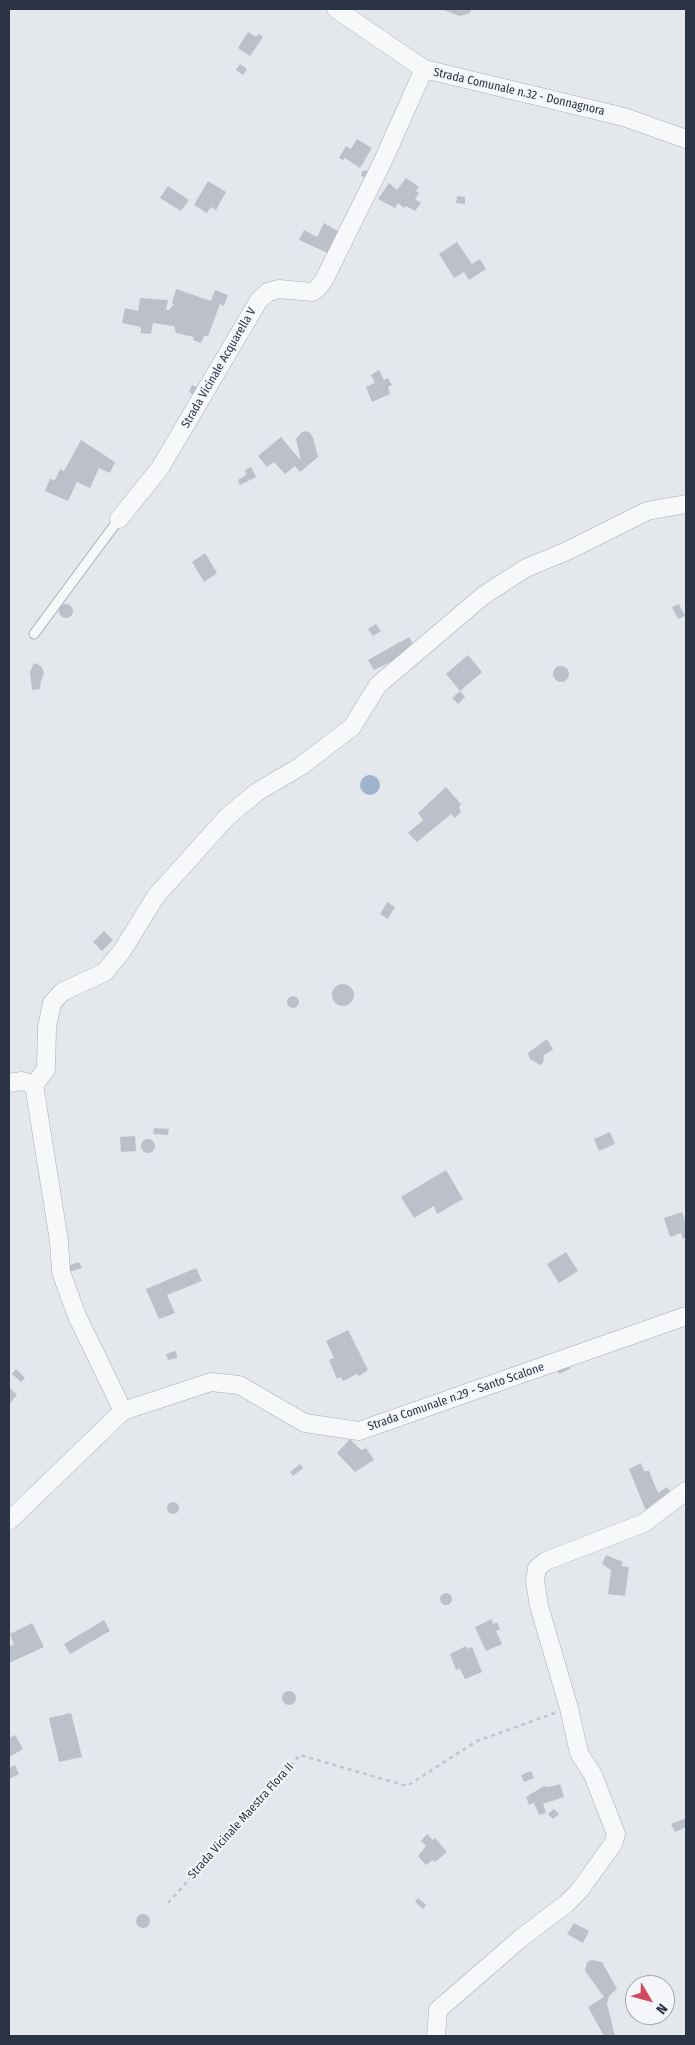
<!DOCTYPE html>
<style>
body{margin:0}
#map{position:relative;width:695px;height:2045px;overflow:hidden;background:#e4e7ec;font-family:"Fira Sans Condensed",sans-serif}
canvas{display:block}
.frame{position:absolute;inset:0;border:10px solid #2b3445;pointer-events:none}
.north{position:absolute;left:625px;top:1975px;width:50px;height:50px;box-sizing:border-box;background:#f4f6f9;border:1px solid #a4a8b1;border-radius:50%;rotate:127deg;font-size:14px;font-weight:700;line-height:20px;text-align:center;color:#2b3445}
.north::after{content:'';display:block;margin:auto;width:18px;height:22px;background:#d1495b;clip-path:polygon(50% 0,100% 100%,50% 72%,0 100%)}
</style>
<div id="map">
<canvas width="695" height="2045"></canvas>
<div class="frame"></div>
<div class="north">N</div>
</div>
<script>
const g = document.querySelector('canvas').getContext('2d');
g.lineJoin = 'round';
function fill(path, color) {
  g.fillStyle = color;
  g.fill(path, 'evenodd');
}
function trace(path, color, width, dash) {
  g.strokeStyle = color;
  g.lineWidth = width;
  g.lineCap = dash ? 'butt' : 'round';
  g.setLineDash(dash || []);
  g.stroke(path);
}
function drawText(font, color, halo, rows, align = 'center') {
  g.font = font + ' "Fira Sans Condensed",sans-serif';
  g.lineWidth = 4;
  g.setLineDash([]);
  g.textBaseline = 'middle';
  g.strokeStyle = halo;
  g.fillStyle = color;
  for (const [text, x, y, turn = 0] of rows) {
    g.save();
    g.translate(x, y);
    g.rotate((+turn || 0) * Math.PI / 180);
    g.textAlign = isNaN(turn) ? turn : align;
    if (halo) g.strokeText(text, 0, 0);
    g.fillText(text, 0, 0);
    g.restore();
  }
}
const water = new Path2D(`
 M360 785a10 10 0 1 1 20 0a10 10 0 1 1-20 0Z`);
const building = new Path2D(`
 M441,9H471L470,13L460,16Z
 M248,32L256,37L259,34L263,37L250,56L238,48Z
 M240,64L247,69L243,75L236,70Z
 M357,139L372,148L360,168L345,158L343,160L339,158L346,146L351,149Z
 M361.5 174a3.5 3.5 0 1 1 7 0a3.5 3.5 0 1 1-7 0Z
 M406,178L419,187L416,191L419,193L415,199L421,203L415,211L406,206L404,208L398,203L395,208L378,199L389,183L397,190Z
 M208,181L226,192L216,210L211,207L207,213L194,205Z
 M168,186L189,200L181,211L160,198Z
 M457,196L465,197V204L456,203Z
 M324,223L341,233L330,254L299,240L304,230L317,237Z
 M457,242L472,264L480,259L486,269L469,280L464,272L454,278L439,254Z
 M176,289L211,301L215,290L228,295L224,306L220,304L208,336H204L201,343L193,340L194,337L176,333L174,326L153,323L151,334L141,333V327L122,323L125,308L138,311L140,298L168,300L166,310H169L174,304L172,303Z
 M379,370L384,380L388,378L392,385L388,387L390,394L372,402L366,387L375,383L371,375Z
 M192,385L199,388L195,396L189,392Z
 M305,431L310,433L313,438L318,457L300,472L295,466L285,474L274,462L267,467L258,456L281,437L301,461L296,439L301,433Z
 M81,440L115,462L110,473L99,468L90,488L77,482L68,501L45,491L50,479L55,480L60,469L64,471Z
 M251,467L256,477L240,485L238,480L246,475L245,470Z
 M205,553L217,573L204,582L192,562Z
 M59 611a7 7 0 1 1 14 0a7 7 0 1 1-14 0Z
 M679,604L685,616L678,619L672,607Z
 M376,624L381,631L373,636L368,629Z
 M409,637L413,644L406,650L407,654L374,670L368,660Z
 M468,655L482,672L460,691L446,674Z
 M34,663L41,666L44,673L41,681L40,689L32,690L30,672Z
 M553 674a8 8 0 1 1 16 0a8 8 0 1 1-16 0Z
 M460,691L465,697L458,704L452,698Z
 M446,787L461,804L459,807L461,812L455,818L451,814L417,842L408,833L423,820L418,813Z
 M387,902L395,907L388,919L380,914Z
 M104,931L113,940L102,951L93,942Z
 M332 995a11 11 0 1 1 22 0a11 11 0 1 1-22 0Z
 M287 1002a6 6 0 1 1 12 0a6 6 0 1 1-12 0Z
 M547,1039L553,1050L544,1055L543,1063L540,1065L530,1059L528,1053Z
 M154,1128L169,1129L168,1135L153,1134Z
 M610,1132L615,1144L599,1151L594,1139Z
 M135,1136L136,1151L121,1152L120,1137Z
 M141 1146a7 7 0 1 1 14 0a7 7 0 1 1-14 0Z
 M446,1170L463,1199L437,1214L434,1206L414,1218L401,1197Z
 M682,1212L686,1224V1237L683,1239L681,1233L670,1237L664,1218Z
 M566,1252L578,1271L559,1283L547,1264Z
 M79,1262L82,1268L69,1272L67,1266Z
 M196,1268L202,1281L167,1295L175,1313L159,1319L146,1289Z
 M348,1330L368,1370L359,1376L357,1374L343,1381L341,1377L337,1379L329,1360L334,1358L326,1341Z
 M176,1351L177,1358L168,1360L166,1354Z
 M567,1360L570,1369L559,1374L555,1364Z
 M16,1369L25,1378L21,1382L12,1374Z
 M9,1387L17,1395L9,1404Z
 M350,1439L361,1450L366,1448L374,1460L355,1472L337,1453Z
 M641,1463L644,1471H649L658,1493L667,1487L672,1494L646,1511L629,1469Z
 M300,1464L303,1468L293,1476L290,1472Z
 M167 1508a6 6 0 1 1 12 0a6 6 0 1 1-12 0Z
 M606,1555L623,1562L621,1566L629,1567L625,1596L608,1594L611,1570L602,1564Z
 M440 1599a6 6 0 1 1 12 0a6 6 0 1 1-12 0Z
 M492,1619L493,1624L497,1622L500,1629L496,1631L502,1644L486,1651L475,1627Z
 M104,1620L110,1631L70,1654L64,1644Z
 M32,1623L44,1647L9,1663V1647L14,1644L10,1634Z
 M466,1646L468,1649L472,1647L482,1672L465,1679L460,1669L456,1670L450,1654Z
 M282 1698a7 7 0 1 1 14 0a7 7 0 1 1-14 0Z
 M71,1713L82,1757L59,1762L49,1718Z
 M15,1735L23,1749L9,1757V1738Z
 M15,1765L19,1774L9,1779V1768Z
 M531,1771L534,1778L524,1782L521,1775Z
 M560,1784L564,1797L543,1804L546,1813L539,1815L534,1803L529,1805L526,1797L544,1786L549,1787Z
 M554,1809L559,1814L553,1819L548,1814Z
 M686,1818V1827L675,1832L671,1824Z
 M427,1834L433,1840L435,1838L447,1852L435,1862L433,1860L426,1865L418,1856L426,1846L421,1841Z
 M418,1898L426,1905L423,1909L415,1902Z
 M136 1921a7 7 0 1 1 14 0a7 7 0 1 1-14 0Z
 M574,1923L589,1931L583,1943L567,1934Z
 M592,1960L602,1962L617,1989L609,1996L607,2004L615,2036H604L588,2007L604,1997L585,1971L587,1962Z`);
const path = new Path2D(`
 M168,1903L300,1755L407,1786L477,1741L555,1713`);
const service = new Path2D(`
 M34,634L119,519`);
const minor = new Path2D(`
 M336,9L424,69L624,117L686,139
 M119,519L160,468L259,300L268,292L279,289L312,292L317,289L324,280L382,163L424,69
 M9,1083L22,1081L34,1085
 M123,1411L77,1316L61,1272L59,1241L34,1085L46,1069L47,1027L52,1003L62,992L105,972L122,951L156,896L227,817L257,792L301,766L352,727L378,685L484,595L526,568L567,551L647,511L686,504
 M9,1521L123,1411L211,1382L239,1385L305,1423L359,1431L686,1316
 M436,2036L438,2010L521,1938L566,1904L579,1891L613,1844L616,1834L593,1775L579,1753L569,1708L539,1606L535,1581L537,1568L546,1561L644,1523L686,1491`);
const streetNames = [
 ["Strada Comunale n.32 - Donnagnora",519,92,13],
 ["Strada Vicinale Acquarella V",219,368,-60],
 ["Strada Comunale n.29 - Santo Scalone",456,1397,-19],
 ["Strada Vicinale Maestra Flora II",241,1821,-48]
];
fill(water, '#9fb4cc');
fill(building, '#bbc0ca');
trace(service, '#a9aeb7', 11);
trace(minor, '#a9aeb7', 19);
trace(path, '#c2c5cb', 2.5, [4, 4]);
trace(service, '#f7f8fa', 9);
trace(minor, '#f7f8fa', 18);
drawText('12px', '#2b3445', '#f4f6f9', streetNames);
</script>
